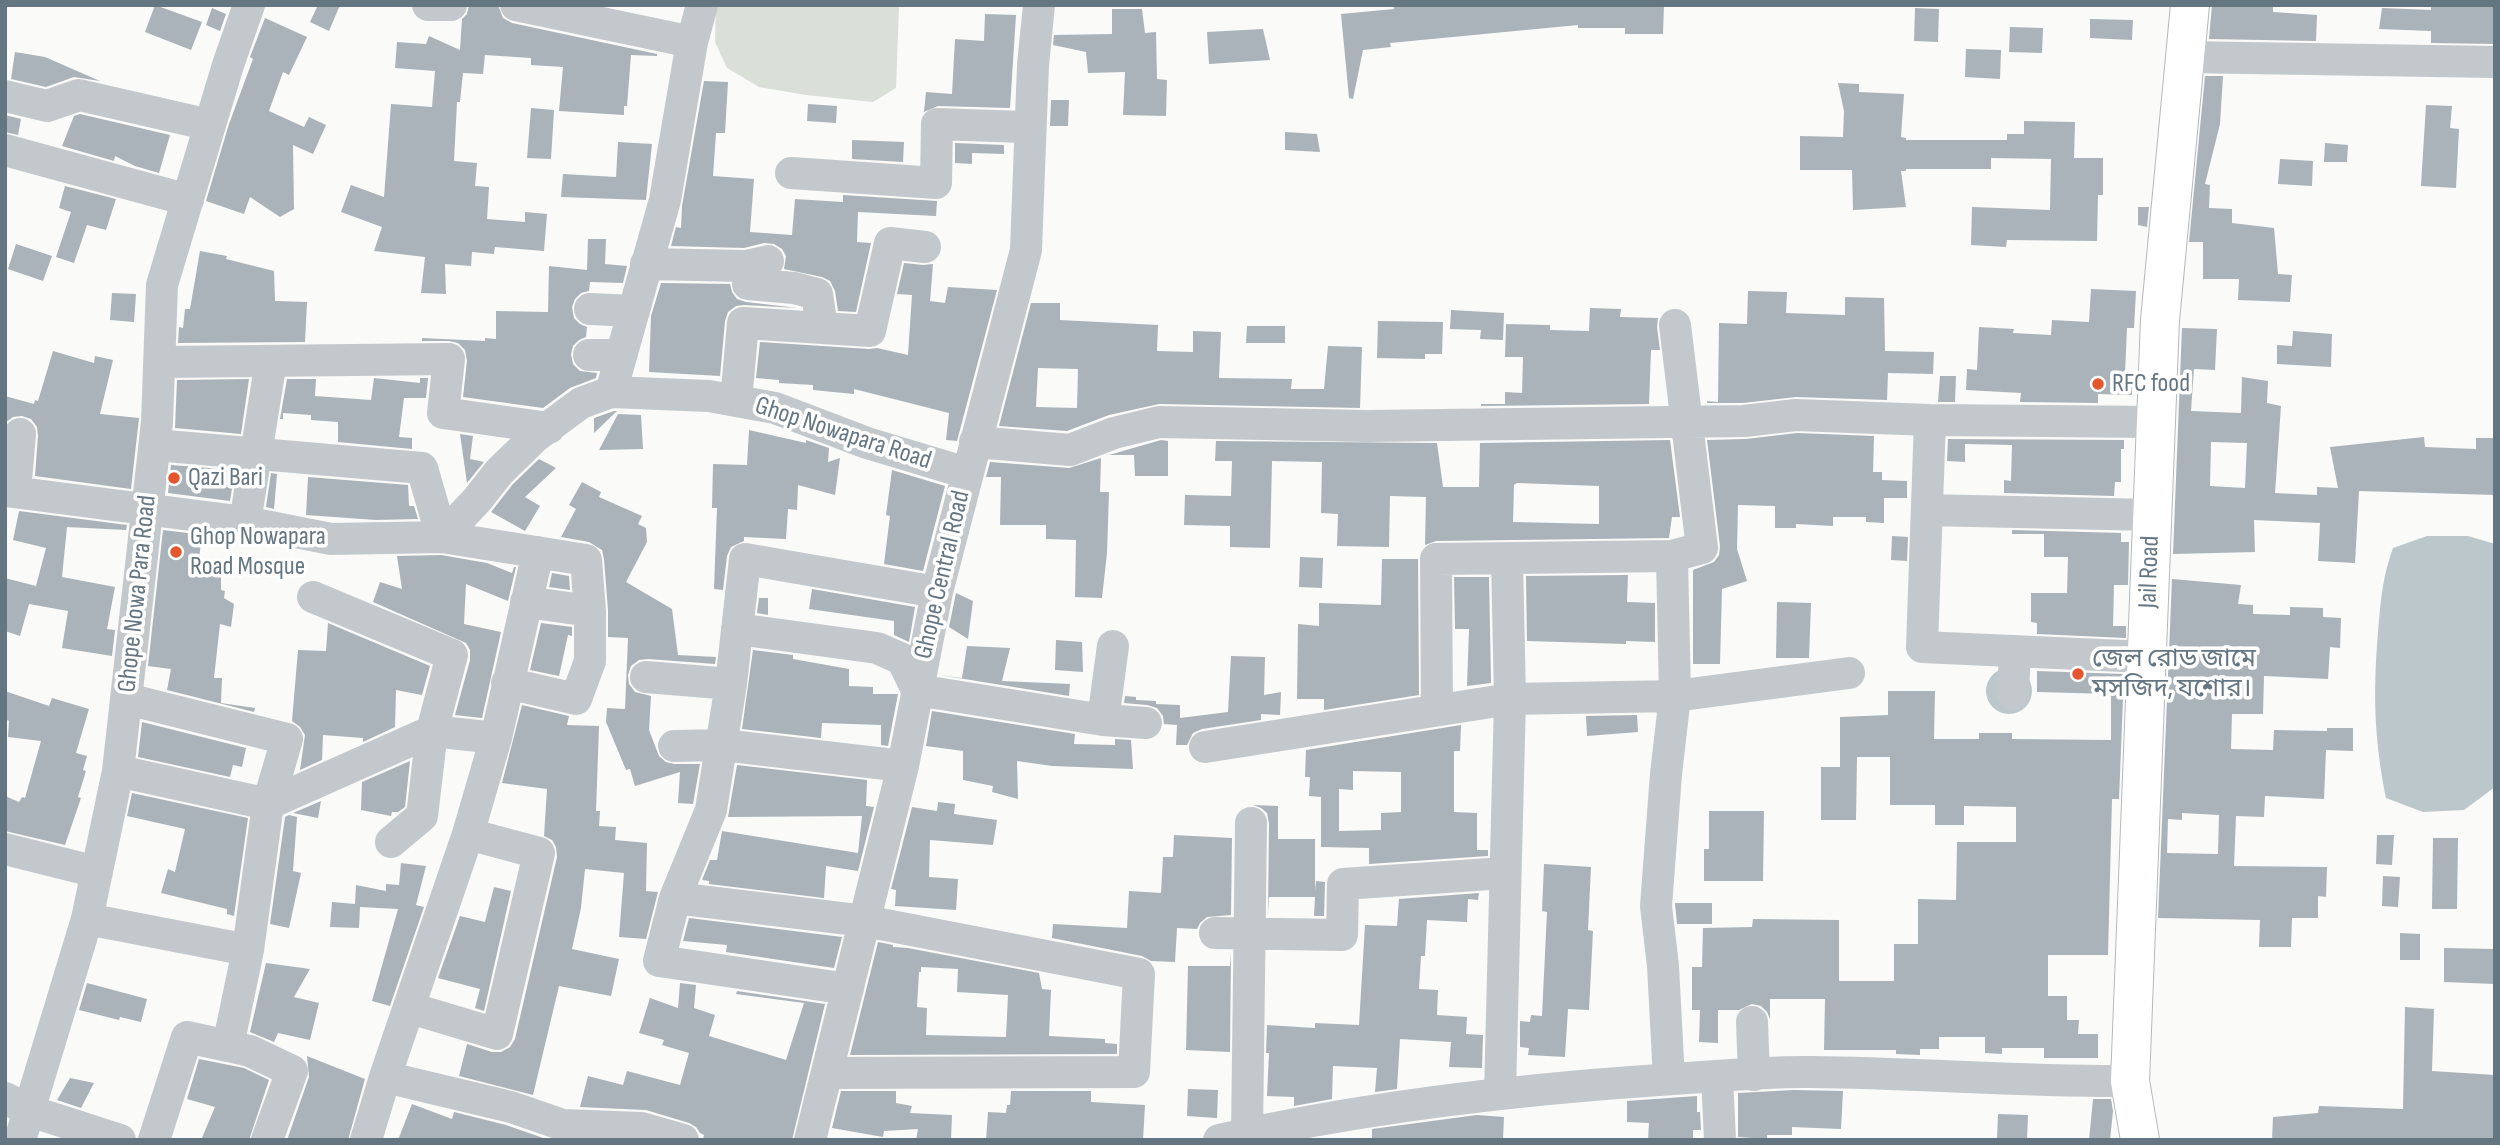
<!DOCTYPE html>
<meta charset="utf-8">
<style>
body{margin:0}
#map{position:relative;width:2500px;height:1145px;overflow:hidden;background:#fafaf8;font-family:"Sofia Sans Condensed",sans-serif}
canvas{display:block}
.frame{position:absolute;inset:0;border:7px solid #657683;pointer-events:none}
</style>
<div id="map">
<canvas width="2500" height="1145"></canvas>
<div class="frame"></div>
</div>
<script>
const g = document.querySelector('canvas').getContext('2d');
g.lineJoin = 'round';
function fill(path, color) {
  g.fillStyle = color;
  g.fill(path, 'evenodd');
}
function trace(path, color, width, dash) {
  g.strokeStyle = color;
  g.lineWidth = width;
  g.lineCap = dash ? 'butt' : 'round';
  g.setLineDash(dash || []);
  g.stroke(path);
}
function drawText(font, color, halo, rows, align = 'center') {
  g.font = font + ' "Sofia Sans Condensed","Noto Sans Bengali",sans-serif';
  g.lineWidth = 7;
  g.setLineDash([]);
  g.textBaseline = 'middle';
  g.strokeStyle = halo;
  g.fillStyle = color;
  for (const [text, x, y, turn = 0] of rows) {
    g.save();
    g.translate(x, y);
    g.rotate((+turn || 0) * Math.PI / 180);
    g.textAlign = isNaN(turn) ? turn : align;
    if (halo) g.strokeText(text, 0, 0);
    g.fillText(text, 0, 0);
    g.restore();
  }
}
const green = new Path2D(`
 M716,5H899L896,88L873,102L806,95L759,87L727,68L715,42Z`);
const water = new Path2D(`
 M2427,536H2468L2495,544V787L2464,810L2423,812L2386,798C2374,739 2373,692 2378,632C2381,600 2382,579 2393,548Z
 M1986 691a23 23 0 1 1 46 0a23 23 0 1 1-46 0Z`);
const building = new Path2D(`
 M155,5L202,22L191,50L145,32Z
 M318,5H340L329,31L310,22Z
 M469,5H498L503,18L512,23L657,54V56L631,55L627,106H624V115L559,111L563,67L531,65V58L485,55L483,74L463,73L460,102H457L454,161L477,163L475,186L489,187L487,219L525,222V212L547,214L544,251L495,247L494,254L472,252L471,266L445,264L446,294L421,293L425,257L374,251L382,227L341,212L351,185L384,197L391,104L432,107L435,71L395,68L397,42L426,44L429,36L460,50L462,19L467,14Z
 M1394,5H1664L1663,34H1625V28H1578V25L1390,43L1391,47L1363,50L1353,99L1349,98L1341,14L1394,9Z
 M2212,5H2273V12L2317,15L2316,41L2209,39Z
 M2431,5H2495V44L2431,43V31L2379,29L2382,8L2431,10Z
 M212,8L226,14L220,31L206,25Z
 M1915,8L1939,9L1938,42L1914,41Z
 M1112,9H1142L1145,33L1156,32L1157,79L1167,80L1166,116L1123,115L1125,72L1088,73L1086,52L1053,45L1054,35L1112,34Z
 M985,14L1016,15L1010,108L938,106L924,112L926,92L952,94L955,39L984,41Z
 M265,18L307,37L289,75L283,72L269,111L304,127L309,117L326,125L313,154L293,145L294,209L280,217L250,197L244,214L206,201L229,124L253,59L250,57Z
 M2090,19L2133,20L2132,40L2090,38Z
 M2010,27L2043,28L2042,53L2009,52Z
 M1263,29L1270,60L1209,64L1207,32Z
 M1966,49L2001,50L2000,79L1965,77Z
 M15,52L45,57L100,81L74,77L46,87L11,79Z
 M2205,76H2223L2220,124L2205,184L2210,185L2209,208L2232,209V223L2274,228L2278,274L2292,275L2290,302L2238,300L2239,279H2203V242H2189Z
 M704,81L728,82L725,133H716L713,176L754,179L750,232L792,235L795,199L843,202V195L937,201L936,216L858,212L857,242L871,243L856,312L838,311L835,291L830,281L822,277L784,269L786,256L782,249L774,244L764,243L744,248L671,246L676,227L681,228L682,206Z
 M1838,83L1859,84V92L1904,94L1901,137L1906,138V140H2007V134H2024V121L2075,122L2074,158H2103V195H2098L2097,241L2007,240L2006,247L1971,245L1972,207L2050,210L2051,159L1991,158V169H1906V171H1901L1906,207L1853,210L1852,170H1800V136L1843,137L1844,111Z
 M1051,100H1069L1068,126H1050Z
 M808,104L837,106L836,123L807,121Z
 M2426,105L2452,106L2450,128L2459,129L2456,188L2421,186Z
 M531,108L554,110L551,159L527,158Z
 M80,114L170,135L159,173L135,166L115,156L114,161L62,146L74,116Z
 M5,115L21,119L18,135L5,132Z
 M1285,132L1317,134L1320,152L1285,150Z
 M852,140L904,142L903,162L852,159Z
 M618,142L652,144L646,200L561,197L563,174L616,177Z
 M955,143L1004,145V154L972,153V164L955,163Z
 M2325,143L2348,145L2347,162H2324Z
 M2280,159L2313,161L2312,186L2278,184Z
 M65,186L116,199L106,230L87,225L74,263L56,257L71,212L59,208Z
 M2138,207H2149L2147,227L2138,225Z
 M588,239H606L605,264L627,266L623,283L590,282L589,291L581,293L575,299L572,307L574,318L580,324L587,327L586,337L579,340L573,346L571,354L573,364L580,371L597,373L596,378L570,388L543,408L463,397L467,361L465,350L458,343L449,341H422V338L485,341V338L496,339V311L548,312L549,266L587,270Z
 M16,244L52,256L43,281L8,269Z
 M200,251L227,256L226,259L274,271L275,301L307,302L305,342L178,343L179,327L183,328L185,309H190Z
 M904,263L923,265L933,264L930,301L945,303L948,287L997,290L957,441L946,440L949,413L854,389V394L813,390V385L779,383V380L756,378L760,342L869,349L877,348L908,355L912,295L897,294Z
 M661,283L730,284L732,292L737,299L746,302L798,308L744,305L736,306L728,312L725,321L720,376L649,372L651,316Z
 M2091,289L2136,291L2134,328H2127L2125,374H2131L2132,395L2098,394V403L2020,402L2021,393L1966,390L1967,369L1977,370L1979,327L2014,329L2013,333L2051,335L2052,320L2089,322Z
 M1748,291L1787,292L1786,313L1845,315V297L1884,298L1885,351L1934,352L1933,374L1888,373L1887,400L1796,397L1743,403H1707V401L1718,402L1719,323L1747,324Z
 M112,293L136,294L134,322L110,320Z
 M1031,303H1060V320L1158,325L1157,351L1193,352V331L1221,332L1219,378L1292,379L1291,389H1324L1328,346L1362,347L1360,408L1159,404L1109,415L1067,431L999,426ZM1038,368L1078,369L1077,408L1036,407Z
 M1590,308L1621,309L1620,317L1658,318L1657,327L1660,350H1651L1649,404L1481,406V404H1505V392L1522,393L1523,357H1505L1506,324L1550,325V330L1589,331Z
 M1451,310L1504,313L1503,340L1480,339L1481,330L1450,329Z
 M1378,321L1443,322L1442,354H1425V359L1377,358Z
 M1247,326H1285V343H1246Z
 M2182,328L2217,329L2215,370L2194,369L2191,411L2241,413L2242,377L2268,381L2267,403L2281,406L2275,493L2317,495V487L2338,488L2330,447L2424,437L2425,447L2476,449V438H2495V495L2359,491L2355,563L2318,561L2320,523L2254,520L2255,552L2173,554ZM2211,442L2247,443L2245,488L2210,486Z
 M2293,331L2332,334L2331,367L2277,364V345L2292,346Z
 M53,351L94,363L95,356L113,360L100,414L139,418L131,489L35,476L38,436L37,427L31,419L22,416L13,417L5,423V396L34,404L35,400L38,401Z
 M1940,376H1956L1955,402H1938Z
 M374,378L420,383V378H428L426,398H404L399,437L412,438V449L338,442V422L311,420V415L283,413V419H280L287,379H316L315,396L371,400Z
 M249,379L241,434L175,428L177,380Z
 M614,411H617L594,433V418Z
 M618,414L641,415L643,449L599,450Z
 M749,430L806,443V440L829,448L828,462L840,458L835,495L798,485L797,510L788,509L786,539L744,537V541L731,547L727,556L723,590L714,589L717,508H712L713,464L747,465Z
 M1797,433L1874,436L1873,472H1882V480L1907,481V498H1884V523L1866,522V517H1833V526L1796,524V528H1775V506L1738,505L1737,549L1747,581L1722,589L1720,664H1693V570L1714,562L1719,555L1720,546L1707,440L1746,439Z
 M460,434L473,436L470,459L484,462L467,483Z
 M1948,439L2124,440V449H2121V482H2115L2114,496L2004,493V480L2011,481L2012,445L1965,444V462L1947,461Z
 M1161,440L1168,441V476H1135L1134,455H1109Z
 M1670,440L1680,517H1672L1669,538L1436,541L1425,545L1426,497L1390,496L1389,547L1337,546L1338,514L1321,513L1322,462L1272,461L1270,548L1230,547V526L1184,525L1185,495L1231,496L1232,461H1215L1216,441L1437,443L1443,487H1479L1480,443ZM1517,483L1599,486V524L1513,522L1514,485Z
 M1101,458L1100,492H1109L1107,553L1102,598L1075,597L1076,540L1046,539V525H1000L1001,477H986L990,462L1069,468Z
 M539,459L556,468L525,497L540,506L525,531L491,512L513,484Z
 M171,465L235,470L230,501L168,493Z
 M892,470L945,486L923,571L884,564L890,516L886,515Z
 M271,473L277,474L274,509L266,507Z
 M308,477L408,485L409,506H414L418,519L376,520L306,515Z
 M582,482L601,492L599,497L642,516L638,524L646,528L647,542L626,582L672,609L678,655L716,657L715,664L648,659L639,660L631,666L628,675L629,684L635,692L651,696L649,730L659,756L666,762L674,764H700L693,804L678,803L680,772L635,786L630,769L626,770L606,722L607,708L625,709L628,638L608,637V610L604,559L602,550L589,542L561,537L576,509L569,505Z
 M19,511L127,525L126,530L67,527L62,577L115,587L107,629L115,630L112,656L62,648L68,611L29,604L20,636L5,631V578L36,586L46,548L13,540Z
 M163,530L212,536L202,535L197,574L221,577V590L225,591L224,598L234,604L231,627L220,624L214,678H222L221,703L255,708L254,712L167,690L171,669L148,666Z
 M2012,530L2121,533V542H2129L2128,585H2114L2113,626H2126V638L2037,634V623L2031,622V593H2067L2068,557H2044V534H2012Z
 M1892,536L1908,537L1907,561L1891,560Z
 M441,555L487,563L512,573L514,567H516L508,601L466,584L464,624L501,632L482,718L455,715L470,660V650L466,643L373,602L380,582L402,589L397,556Z
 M1300,557L1323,558L1322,588L1299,587Z
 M1382,559H1418L1419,695L1324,710V699H1297L1298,624L1319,626V603L1381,605Z
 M552,573L569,576L570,590L549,587Z
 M1628,575L1627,602L1655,603V642L1626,641V644L1527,641L1526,576Z
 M1454,577H1489L1491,683L1467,686L1469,629H1455Z
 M2172,579L2241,585L2238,604L2253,605V614L2290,615V607L2323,608V617L2341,618L2340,648L2330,647L2328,679L2264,676L2263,714H2232L2231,749L2273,750L2274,730L2327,731V728H2353V751L2326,750L2324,799L2265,796L2264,817L2236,816L2234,866L2327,867L2326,897L2318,896V918H2292L2291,947H2259L2260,920L2158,918ZM2182,813L2219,815L2218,854L2167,853L2168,819L2182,820Z
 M812,589L915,607L909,642L894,635V621L809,609Z
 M956,593L973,601L968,639L949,627Z
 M759,598H768V615L757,613Z
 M1777,602L1811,603L1809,658H1776Z
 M328,623L430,666L422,695L396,690L395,727L363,742V738L323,735L322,760L300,770L305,735L300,727L292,721L298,650L326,651Z
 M541,623L572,627V636L568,635L559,676L530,670Z
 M1056,640L1082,642L1083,672L1055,670Z
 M967,646L1010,648L1002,681L1070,684L1069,696L940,675L962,678Z
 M753,650L793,655V659L849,669V686L873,687V694H898L888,746L881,745V725L822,723L821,738L742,729Z
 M1231,656L1265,657L1264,695L1281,692L1280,715L1261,714V720L1202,729L1193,733L1187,745H1176L1177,725L1164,724L1163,716L1157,708L1147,705L1124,703L1125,696L1136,697V700L1156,701V704L1180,705V718L1228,712Z
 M2037,671L2124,674L2119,799H2112L2108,955H2048V996H2067V1020H2079L2078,1034H2098V1058H2044V1048H2002V1054L1985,1053V1037H1939V1049H1920V1055L1896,1054V1050H1824L1825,999H1770V1019L1767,1012L1761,1006L1752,1004L1739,1010H1718V1043L1699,1042L1700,1010H1692V967H1702L1703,928L1752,927L1753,919L1839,920V981H1894V944H1918V899L1956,900L1957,842H2016V807L1964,806V825H1935V805H1890V757H1857L1856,820H1821V767H1840V717L1888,715V691H1935L1934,739H1979V733H2012V739L2111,740V694L2037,692Z
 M5,691L49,706L52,698L89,709L76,753L87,756L83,770L86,771L78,797L81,798L65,845L5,831V796L19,802L22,797L25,798L41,741L8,737L9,721L5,719Z
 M522,705L569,716L567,725L599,726L596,811H600L599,826L616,827L615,840L647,843L646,891L658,892L646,939L619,937L624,873L585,869L581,908L572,949L619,959L611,996L559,986L533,1095L459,1076L467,1044L492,1052H501L510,1047L515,1039L557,857L556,847L552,840L544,836L547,789L502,783Z
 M932,711L1075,734L1074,744L1115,745V739L1131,740L1133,769L1052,766L1017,761L1018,799L992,792L993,786L963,780V751L926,746Z
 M1637,715L1638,732L1587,736L1586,716Z
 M142,722L246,748L242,767L233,765L230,777L138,757Z
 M1461,725L1460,751H1454V812L1477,813V850H1488V856L1369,864V848L1321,847V797L1309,796L1310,777H1305L1306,750ZM1353,771L1401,772V812L1381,813V830L1339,831V789L1353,790Z
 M410,761L405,807L398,812H392L391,816L361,810L362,782Z
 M737,765L867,780L866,806L874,807L858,871L826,866L824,898L709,884V881L702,880L710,860H717L722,831L858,853L862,816L728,817Z
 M132,793L248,818L234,916L227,914V909L161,893L168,869L175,872L185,829L127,816Z
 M321,801L318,818L293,813Z
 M938,802L955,804L954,814L997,820L993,845L930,840L929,877L958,879L956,910L895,906L896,890L891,889L912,807L937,811Z
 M1253,805L1278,806V839H1315V891L1316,881L1325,882L1324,916H1314L1315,897H1269L1268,915L1269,823L1267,813L1261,808Z
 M1709,811H1764L1763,881H1704V849H1709Z
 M289,815L297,817L293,871L301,873L289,928L270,924L285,817Z
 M1174,835L1232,838L1231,915L1207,917L1200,923L1197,929L1177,928L1175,962L1151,961L1142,956L1052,938L1053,924L1127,928L1129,891L1161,893L1163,857H1173Z
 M2377,835H2394L2392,865L2376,864Z
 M2433,838H2458L2457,909H2432Z
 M401,863L426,866L416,905L424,907L390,1006L372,1001L398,909L360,907L359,928L330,927L332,902L355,904L356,885L386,891V884L399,885Z
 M1544,864L1591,867L1588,930L1593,931L1589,1010L1568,1009L1565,1057L1528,1055L1529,1048L1520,1047V1021L1530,1022L1531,1015L1542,1016L1547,912L1542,911Z
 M2383,876L2400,877L2398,907L2382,906Z
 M494,887L511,891L484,1011L475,1008L480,989L438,978L460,916L485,922Z
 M1479,893L1478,900L1468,899L1467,922L1427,920L1425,956H1421L1419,989L1438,990L1437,1015L1467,1017L1466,1034L1483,1035L1482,1068L1449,1067L1451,1042L1400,1039L1397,1089L1375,1092L1377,1068L1333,1066L1332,1099L1294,1106V1097L1267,1096L1269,1053H1266L1267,1025L1315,1028V1023L1359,1025L1365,925L1397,926L1399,899Z
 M1675,903H1712V924H1677Z
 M689,918L842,937L834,968L726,952L727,945L683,941Z
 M2400,933L2420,934V960H2400Z
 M878,942L893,945V947L908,948L1039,973L1042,989L1051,990L1049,1036L1105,1039V1043L1117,1044V1054L850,1055ZM921,967L958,969L957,992L1008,995L1006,1037L926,1035L927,1008L917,1007L919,972H921Z
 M2444,948L2495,949V984L2444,982Z
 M1231,952L1230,1052L1186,1050L1188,966H1230Z
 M266,963L310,969L294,997L319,1003L310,1040L278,1033L274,1042L250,1032Z
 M87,983L147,999L141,1022L120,1017L119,1020L79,1010Z
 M680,983L696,985L694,1008L715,1015L709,1036L786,1060L804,1003L736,994L737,991L825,1004L792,1140H703L704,1135L700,1133L696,1127L689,1123L646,1110L580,1107L588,1076L623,1085L627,1071L680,1085L689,1053L662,1045L664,1040L639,1033L650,998L678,1008Z
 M2405,1007L2434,1009L2432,1071L2495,1075V1140H2272L2273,1117L2318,1113L2319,1106L2403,1109Z
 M307,1056L365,1079L348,1140H287L309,1077Z
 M199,1059L244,1068L269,1080L249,1140H201L215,1107L187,1099Z
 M70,1078L94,1083L81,1108L57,1100Z
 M1188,1089L1218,1090L1217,1118L1187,1116Z
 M1793,1090L1843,1091L1841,1129L1792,1127V1135H1767V1139L1738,1137V1093Z
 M841,1091H896V1103L912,1106L910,1113L952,1115L951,1140H916L918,1129L884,1131L883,1137L832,1128Z
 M1011,1091H1091V1102L1145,1105L1143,1140H986L988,1112L1006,1113L1007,1105H1010Z
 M1697,1096V1112H1700L1701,1130H1693V1140H1648L1649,1123L1627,1122V1101Z
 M2093,1099H2111L2113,1111L2110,1140H2089Z
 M412,1104L452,1119L454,1112L506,1125L549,1140H398Z
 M1998,1114L2028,1115L2027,1140H1997Z
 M1477,1115L1504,1117L1503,1140H1372V1129Z`);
const minor = new Path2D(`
 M428,5H451
 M516,5L692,42
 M2184,57L2495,62
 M5,96L47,106L79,95L210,125
 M5,150L188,200
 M791,173L936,183L937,124L1024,127
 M646,264L746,266L768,261
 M748,284L794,288L817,294L822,328
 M590,309L634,311
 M589,355H621
 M160,362L449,359L443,413L549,428
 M611,392L665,200L692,42L702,5
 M736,401L743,323L870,331L890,243L925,247
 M1930,420L1922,647L2146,657
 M975,442L1070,450L1114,433L1159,422L1367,426L1744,421L1796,415L1930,420L2156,422
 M155,445L422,468L442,537L586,560L590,611V661L576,699L507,683
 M5,491L245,522L331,539L442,537L477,500L499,472L535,437L581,403L611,392L709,396L775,408L867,443L967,473
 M15,492L20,434
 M1927,510L2152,515
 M245,522L271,361
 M526,602L590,611
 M737,629L877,648L902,659L917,690L1103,720L1146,723
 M646,677L731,684
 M2013,694L2015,651
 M127,699L287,739L268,804
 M1437,709L1436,559L1672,556L1702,548L1675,325
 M1103,720L1113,646
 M674,746L722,745L903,766
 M1205,747L1510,699L1675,696L1672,556
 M118,771L268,804L248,950
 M268,804L432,731L452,655L313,597
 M391,842L422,816L432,731L496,738
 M5,849L97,872
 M675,898L865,921L1139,974L1134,1072L827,1073
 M87,919L248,950L228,1046L250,1051L292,1071L267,1140
 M1215,933L1342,935L1343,884L1505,873
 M848,989L659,961L675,898L711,810L731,684L745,559L937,592
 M410,1008L497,1034L539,853L468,834
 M1752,1022L1754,1075
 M385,1077L468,834L496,738L538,552
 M1717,1077L1720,1140
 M1669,1079L1663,966L1656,906L1666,774L1675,696L1849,673
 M1500,1093L1510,699L1507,559
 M5,1098L30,1111L120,1140
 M1247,1134L1251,823
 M20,1140L87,919L118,771L157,422L162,285L228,65L249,5
 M154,1140L187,1037L228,1046
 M366,1140L385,1077L511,1107L563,1125L641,1128L683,1140
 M810,1140L903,766L937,592L1026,250L1033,65L1039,5
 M1219,1140C1364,1107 1511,1090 1659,1080C1710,1077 1762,1071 1812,1072C1918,1073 2024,1082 2130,1081`);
const highway = new Path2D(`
 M2140,1140L2130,1081L2160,320L2190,5`);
const markers = [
 [2098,384,7,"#e4572e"],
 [174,478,7,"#e4572e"],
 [176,552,7,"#e4572e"],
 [2078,674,7,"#e4572e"]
];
const poiNames = [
 ["RFC food",2112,384],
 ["Qazi Bari",188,478],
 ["Ghop Nowapara",190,537],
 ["Road Mosque",190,567],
 ["জেল রোড জামে",2092,659],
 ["মসজিদ, যশোর।",2092,689]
];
const streetNames = [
 ["Ghop Nowapara Road",843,434,18],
 ["Jail Road",2150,572,-88],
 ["Ghope Central Road",943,575,-77],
 ["Ghope Nowa Para Road",138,594,-84]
];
fill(green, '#dadfd7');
fill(water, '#bbc7cb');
fill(building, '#aab3b9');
trace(highway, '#b4b9bd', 40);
trace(minor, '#c3c8cc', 32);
trace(highway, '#fff', 38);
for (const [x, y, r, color] of markers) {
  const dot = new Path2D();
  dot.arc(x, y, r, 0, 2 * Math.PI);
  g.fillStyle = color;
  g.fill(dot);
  trace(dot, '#fff', 2.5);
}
drawText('26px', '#657683', '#fff', poiNames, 'left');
drawText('26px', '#657683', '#fff', streetNames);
</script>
